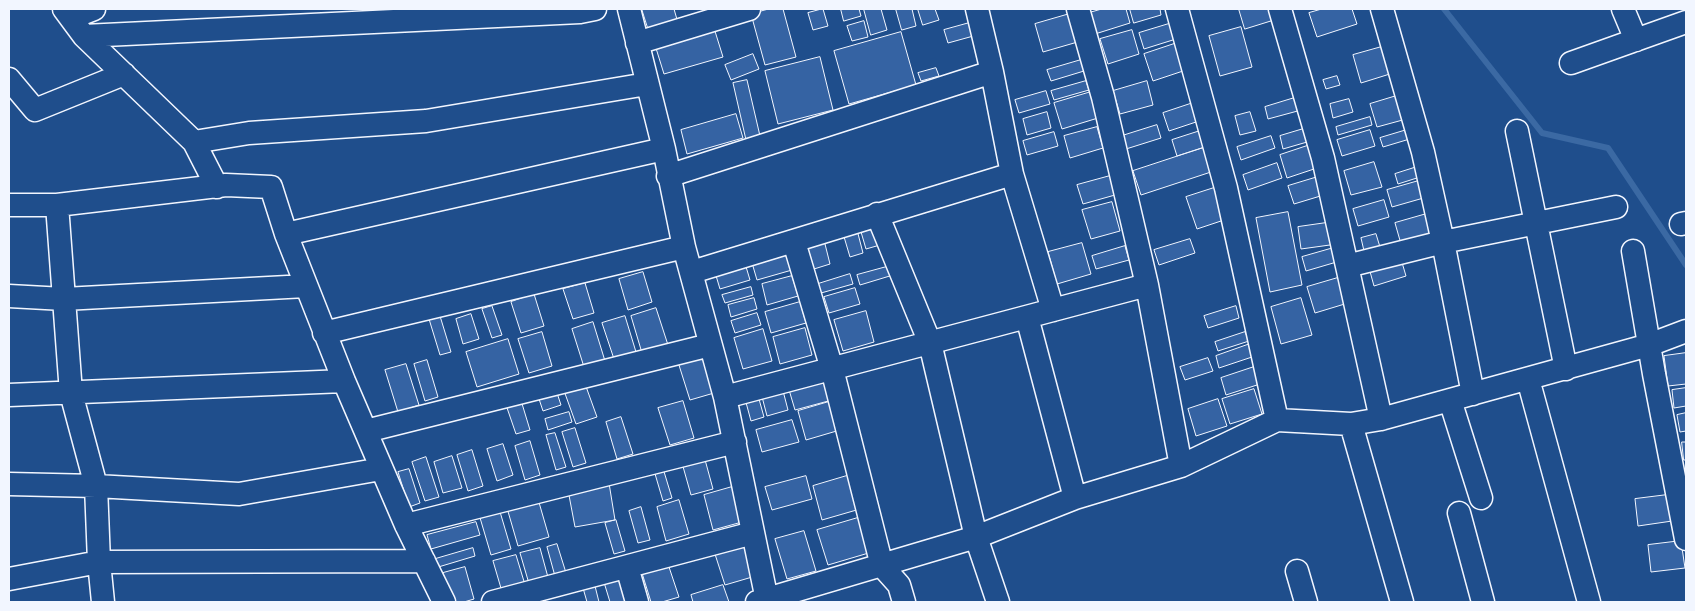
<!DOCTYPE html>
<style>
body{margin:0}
#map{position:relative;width:1695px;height:611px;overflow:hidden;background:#1f4e8c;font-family:"Space Grotesk",sans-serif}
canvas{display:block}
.frame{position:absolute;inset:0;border:10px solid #f2f6ff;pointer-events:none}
</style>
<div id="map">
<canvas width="1695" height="611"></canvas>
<div class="frame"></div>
</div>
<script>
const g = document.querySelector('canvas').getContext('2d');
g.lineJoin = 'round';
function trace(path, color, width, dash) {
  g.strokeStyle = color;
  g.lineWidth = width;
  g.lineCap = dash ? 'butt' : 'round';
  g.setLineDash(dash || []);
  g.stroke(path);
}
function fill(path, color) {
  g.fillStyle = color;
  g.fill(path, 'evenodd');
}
const stream = new Path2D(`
 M1444,9L1542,133L1608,148L1686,265`);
const building = new Path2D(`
 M642,9H674L678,23L649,31Z
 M769,9H783L796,57L765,65L751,14Z
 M823,9L828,26L813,30L808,13Z
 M841,9H859L861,16L844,21Z
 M864,9H881L887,30L871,35Z
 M896,9H912L916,26L902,30Z
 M918,9H935L939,20L923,25Z
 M1102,9H1126L1130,23L1095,34L1089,13Z
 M1130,9H1160L1161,15L1134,23Z
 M1239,9H1270L1274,20L1245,29Z
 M1322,9H1352L1357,24L1317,37L1309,13Z
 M1073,13L1081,41L1043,52L1035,24Z
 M864,21L868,37L852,41L847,26Z
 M973,22L977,35L948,43L944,30Z
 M1172,23L1176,39L1144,49L1139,33Z
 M1241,27L1252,67L1220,76L1209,36Z
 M714,28L723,57L664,74L655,45Z
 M1132,30L1139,54L1108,64L1100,39Z
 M901,32L916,85L849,104L834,51Z
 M1177,43L1186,70L1153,81L1144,54Z
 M1385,46L1393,73L1361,83L1353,55Z
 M753,54L759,69L731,80L725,65Z
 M820,57L833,110L778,124L765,71Z
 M1081,60L1084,71L1051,81L1047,70Z
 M936,68L939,76L921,81L918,73Z
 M1337,76L1340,85L1326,89L1323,80Z
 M747,80L760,136L746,140L733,83Z
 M1086,81L1089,90L1054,100L1051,91Z
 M1147,81L1153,105L1120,114L1113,91Z
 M1046,91L1050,104L1019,113L1015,100Z
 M1091,92L1098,118L1062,129L1054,103Z
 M1403,94L1410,118L1377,127L1370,104Z
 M1301,96L1305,109L1268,119L1265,107Z
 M1349,99L1353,112L1333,118L1330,104Z
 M1196,102L1202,120L1169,131L1163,113Z
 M1047,112L1051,128L1027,135L1023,119Z
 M1250,112L1256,131L1240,135L1235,116Z
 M736,114L743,138L687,154L681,130Z
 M1370,117L1372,125L1338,135L1336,127Z
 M1157,125L1161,138L1126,149L1122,136Z
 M1097,127L1103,148L1070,158L1064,136Z
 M1310,127L1314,140L1283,149L1280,136Z
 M1410,129L1413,138L1383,147L1380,138Z
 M1370,130L1375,146L1342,156L1337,140Z
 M1200,131L1205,147L1177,156L1172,140Z
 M1054,132L1058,146L1027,155L1023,141Z
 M1271,136L1275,148L1241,160L1237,147Z
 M1313,144L1320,167L1287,178L1280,155Z
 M1206,147L1214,171L1141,195L1133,171Z
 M1374,162L1382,187L1351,195L1344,171Z
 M1277,163L1282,178L1248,190L1243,175Z
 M1417,167L1420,177L1398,184L1395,174Z
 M1110,176L1115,195L1083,204L1077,185Z
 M1321,176L1327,194L1294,204L1288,186Z
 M1422,180L1427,197L1392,207L1387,190Z
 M1217,187L1227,219L1197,229L1186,197Z
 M1384,200L1389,217L1358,226L1353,209Z
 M1112,202L1120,231L1091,239L1082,210Z
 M1288,212L1302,285L1270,292L1256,218Z
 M1430,213L1436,233L1401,244L1395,223Z
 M873,221L880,245L866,249L859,225Z
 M1333,222L1337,244L1301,249L1298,227Z
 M856,226L863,253L850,257L842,230Z
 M1376,234L1380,247L1364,251L1361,238Z
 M1190,239L1195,253L1159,265L1154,250Z
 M824,240L830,264L814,269L807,245Z
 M1082,243L1091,274L1057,284L1048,252Z
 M785,246L792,270L757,280L750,256Z
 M1125,246L1129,260L1096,269L1092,256Z
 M1337,247L1340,261L1306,271L1302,257Z
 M1401,259L1406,276L1374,286L1369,268Z
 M744,260L750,280L720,289L714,269Z
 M890,266L893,275L860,285L857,275Z
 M643,272L652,302L628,310L619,279Z
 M850,274L853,284L821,293L818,284Z
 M792,276L798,296L767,305L762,284Z
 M1341,277L1348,303L1315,313L1307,287Z
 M585,283L594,313L573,319L563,289Z
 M751,287L753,295L725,303L722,295Z
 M855,288L860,304L829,313L824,297Z
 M534,294L544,326L521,333L511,302Z
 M754,298L757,309L731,317L728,305Z
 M1301,298L1312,335L1281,344L1271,307Z
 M800,302L806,323L771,333L765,312Z
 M492,306L502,335L492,338L482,309Z
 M1236,306L1239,318L1208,328L1204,316Z
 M656,308L668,345L642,353L631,316Z
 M866,311L874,342L843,351L834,320Z
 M757,313L761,325L735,333L731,321Z
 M471,314L479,339L463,344L456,319Z
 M440,316L451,352L440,355L429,319Z
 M625,316L636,352L614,359L602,323Z
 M593,322L605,361L584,367L572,329Z
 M805,328L812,355L780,364L773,337Z
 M763,329L772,361L743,369L734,338Z
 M542,332L552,366L529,373L518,339Z
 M1245,332L1249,341L1218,351L1215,342Z
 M508,339L519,374L477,387L466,352Z
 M1250,344L1255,356L1219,368L1216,356Z
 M1686,353V384L1668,386L1664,356Z
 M702,355L714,393L690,400L678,362Z
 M1208,358L1213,371L1185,380L1180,367Z
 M427,360L438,397L425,401L414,364Z
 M406,364L419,405L398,412L385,370Z
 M1254,367L1260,384L1226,395L1221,378Z
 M824,373L832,400L795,410L787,383Z
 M584,381L597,417L576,424L563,388Z
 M781,383L788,410L767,416L760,389Z
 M1686,388V406L1674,408L1672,390Z
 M1254,389L1262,414L1230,424L1222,399Z
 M556,390L561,405L543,411L538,396Z
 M757,392L764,417L751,421L744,395Z
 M520,397L530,430L516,434L505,402Z
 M1218,399L1227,426L1196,436L1188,409Z
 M683,401L694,438L670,445L658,408Z
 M832,401L840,430L806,440L798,411Z
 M569,412L572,422L548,430L545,419Z
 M1686,413V431L1680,432L1677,415Z
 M621,417L633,454L617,459L606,422Z
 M792,420L799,442L762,452L756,430Z
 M575,428L586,463L573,467L562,432Z
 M555,433L566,467L556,470L546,435Z
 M530,441L540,475L525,480L515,446Z
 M1682,442H1686V460H1684Z
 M503,444L513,475L497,481L487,449Z
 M472,450L483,486L468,491L457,455Z
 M452,456L462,488L443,493L434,462Z
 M704,456L713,489L691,495L682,463Z
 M426,457L439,497L425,501L412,462Z
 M662,465L672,498L663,501L653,467Z
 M409,469L420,503L409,507L398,472Z
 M850,475L860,509L822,520L813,486Z
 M806,476L812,499L772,510L765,487Z
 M609,483L615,520L575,527L568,490Z
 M732,487L742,522L713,530L704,495Z
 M1675,494L1679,520L1638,526L1635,499Z
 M538,499L549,537L518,546L507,508Z
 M679,500L689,534L666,541L657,507Z
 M498,505L511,549L491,555L478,511Z
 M641,507L650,540L638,543L629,511Z
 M861,517L872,552L828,565L817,530Z
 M616,520L625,551L614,554L605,523Z
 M476,522L480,535L431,549L427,535Z
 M804,531L816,571L787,579L775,539Z
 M747,537L759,575L725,585L713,548Z
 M1681,541L1685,568L1651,572L1648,545Z
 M557,544L567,576L556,580L547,547Z
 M473,548L475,556L435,568L432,560Z
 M540,548L549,581L530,587L520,553Z
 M516,555L526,588L503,595L493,561Z
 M668,564L679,597L662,602H651L642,573Z
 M465,567L474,599L464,602H451L443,573Z
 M618,574L626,602H610L603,579Z
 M593,578L599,602H587L581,581Z
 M723,585L729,602H693L691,595Z`);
const minor = new Path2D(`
 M64,9L84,36L194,142L217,187
 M629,9L664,149L684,247L725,397L767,600
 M977,9L992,72L1012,174L1053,310
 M1078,9L1103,97L1147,285L1181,466
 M1177,9L1226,188L1277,420
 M1280,9L1323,158L1381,419
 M1382,9L1423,152L1443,242L1473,394
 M1623,9L1636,40
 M71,18L94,9
 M84,36L580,12L595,9
 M637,43L749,9
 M1571,63L1686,22
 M9,79L35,110L124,74
 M1517,131L1566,369
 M194,142L249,133L426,121L647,84
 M668,176L992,72
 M9,205H57L226,185L271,187L286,234L344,381L406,525L444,602
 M57,205L71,393L96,486L99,562L103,602
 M877,214L930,343L976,537L998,602
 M1681,224L1686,223
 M286,234L664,149
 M794,242L832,369L882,566L899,585L904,602
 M1633,251L1654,374L1686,539
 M1347,266L1443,242L1616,207
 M692,272L1012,174
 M9,296L64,299L306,286
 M1027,317L1075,498
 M324,333L684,247
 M1528,379L1589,602
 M9,395L344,381
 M725,397L1147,285
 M1450,400L1481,498
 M1351,424L1402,602
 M366,431L710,345
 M9,484L96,486L239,494L381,469
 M1459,513L1483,602
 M406,525L735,442
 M627,567L637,602
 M1297,571L1306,602
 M9,579L99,562L424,561
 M493,602L753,533
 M757,602L976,537L1075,498L1181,466L1277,420L1351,424L1381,419L1649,345L1686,331`);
trace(stream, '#3b69a3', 6);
fill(building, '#3563a3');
trace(building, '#f2f6ff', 1);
trace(minor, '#f2f6ff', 25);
trace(minor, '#1f4e8c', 22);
</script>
